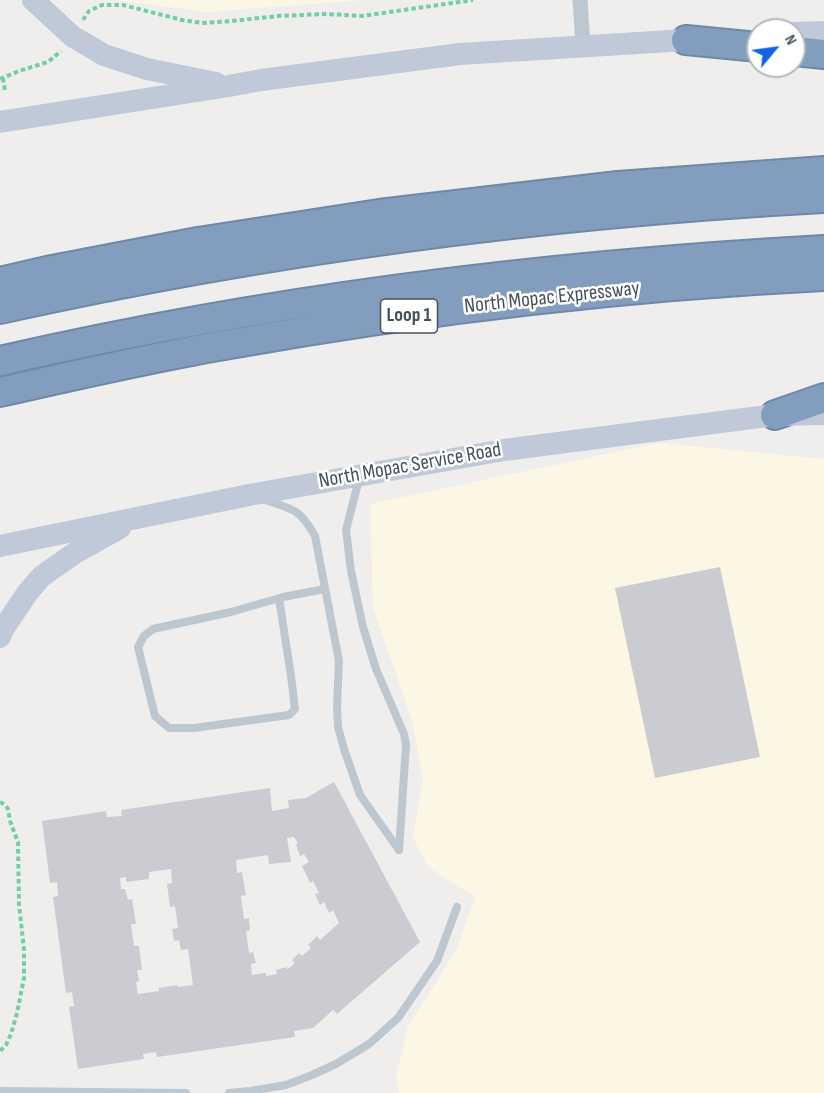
<!DOCTYPE html>
<style>
body{margin:0}
#map{position:relative;width:824px;height:1093px;overflow:hidden;background:#f0eded;font-family:"Sofia Sans Condensed",sans-serif}
canvas{display:block}
.north{position:absolute;left:746px;top:18px;width:60px;height:60px;box-sizing:border-box;background:#fff;border:2px solid #b5b9bd;border-radius:50%;rotate:61deg;font-size:16px;font-weight:700;line-height:24px;text-align:center;color:#45505b}
.north::after{content:'';display:block;margin:auto;width:21px;height:27px;background:#1263e5;clip-path:polygon(50% 0,100% 100%,50% 72%,0 100%)}
</style>
<div id="map">
<canvas width="824" height="1093"></canvas>
<div class="north">N</div>
</div>
<script>
const g = document.querySelector('canvas').getContext('2d');
g.lineJoin = 'round';
function fill(path, color) {
  g.fillStyle = color;
  g.fill(path, 'evenodd');
}
function trace(path, color, width, dash) {
  g.strokeStyle = color;
  g.lineWidth = width;
  g.lineCap = dash ? 'butt' : 'round';
  g.setLineDash(dash || []);
  g.stroke(path);
}
function drawText(font, color, halo, rows, align = 'center') {
  g.font = font + ' "Sofia Sans Condensed",sans-serif';
  g.lineWidth = 5;
  g.setLineDash([]);
  g.textBaseline = 'middle';
  g.strokeStyle = halo;
  g.fillStyle = color;
  for (const [text, x, y, turn = 0] of rows) {
    g.save();
    g.translate(x, y);
    g.rotate((+turn || 0) * Math.PI / 180);
    g.textAlign = isNaN(turn) ? turn : align;
    if (halo) g.strokeText(text, 0, 0);
    g.fillText(text, 0, 0);
    g.restore();
  }
}
const commercial = new Path2D(`
 M116,0H363L207,12Z
 M659,443L824,459V1093H399L396,1078L408,1026L457,949L475,897L428,867L413,838L423,781L413,724L373,607L370,504Z`);
const building = new Path2D(`
 M720,567L760,757L655,778L615,588Z
 M334,782L420,942L337,1014L333,1010L313,1028L294,1031L295,1037L157,1057L156,1052L143,1054L144,1059L78,1069L69,1007L74,1006L72,992L66,993L53,897L58,896L57,882L50,883L42,821L106,811L107,817L122,816L121,810L270,788L272,811L289,808L288,800L306,798ZM294,837L298,843L296,845L300,856L304,854L309,862L302,866L310,883L313,881L319,893L315,894L320,905L324,902L329,913L333,910L339,923L320,940L317,936L308,945L311,948L302,956L299,953L292,960L295,963L287,970V967L276,970L277,974L266,976V973L252,975L251,964L256,963L253,952L249,953L246,931L250,930L249,918L244,919L241,896L246,895L242,872L237,873L236,860L268,855L269,864L291,862L287,838ZM171,869L172,883L167,884L170,907L175,906L178,928L172,929L174,941L179,940L181,950L188,949L193,985L178,987L177,985L159,988V991L138,994L136,982L139,981L137,970H142L139,946H134L131,924H136L132,899L128,900L125,889H121L120,878L126,877V882L149,879V872Z`);
const path = new Path2D(`
 M83,20L89,11L102,5H123L182,20L202,23L232,21L278,16L326,14L362,16L473,0
 M3,78L5,91
 M0,79L19,71L48,62L61,51
 M0,802L5,805L8,809L10,821L18,842L19,904L24,950V978L17,1013L11,1034L6,1045L0,1051`);
const lane = new Path2D(`
 M359,479L346,530L351,571L363,627L376,669L404,734L406,745L399,850
 M265,500C293,509 300,509 315,536L339,661L337,706L338,727L344,749L360,795L399,850
 M279,598L291,676L295,709L289,715L194,728H169L155,716L138,647L144,636L153,629L231,612L283,597L325,589
 M0,1091L186,1093
 M229,1093L250,1091L286,1085L312,1075L336,1064L369,1044L398,1018L437,961L457,907`);
const street = new Path2D(`
 M580,0L583,45`);
const secondary = new Path2D(`
 M33,0L72,36L104,55L147,69L216,83
 M794,33L824,32
 M0,122L229,86L261,80L460,54L703,39
 M0,546L249,495L504,450L775,415L824,414
 M0,637L3,629L28,592L42,576L75,553L120,528`);
const highway = new Path2D(`
 M686,40L758,47
 M794,51L824,54
 M0,282L47,271L198,242L379,214L618,186L824,171
 M0,309C271,249 547,213 824,198
 M0,361C270,299 548,265 824,250
 M0,392C76,375 153,357 230,344C427,309 625,286 824,276
 M775,415L824,398`);
const shields = [
 [409,316,57]
];
const shieldNames = [
 ["Loop 1",409,316]
];
const streetNames = [
 ["North Mopac Expressway",552,298,-6],
 ["North Mopac Service Road",410,466,-10]
];
fill(commercial, '#fcf7e5');
fill(building, '#caccd2');
trace(highway, '#6e88aa', 32);
trace(path, '#70cfa5', 4, [4.5, 3]);
trace(lane, '#bdc7d0', 8);
trace(street, '#bdc7d0', 15);
trace(secondary, '#bfc9d7', 22);
trace(highway, '#839dbe', 28);
for (const [x, y, w] of shields) {
  const box = new Path2D();
  box.roundRect(x - w / 2, y - 17, w, 34, 4.5);
  g.fillStyle = '#fff';
  g.fill(box);
  trace(box, '#45505b', 1.5);
}
drawText('bold 20px', '#45505b', null, shieldNames);
drawText('21px', '#45505b', '#fff', streetNames);
</script>
